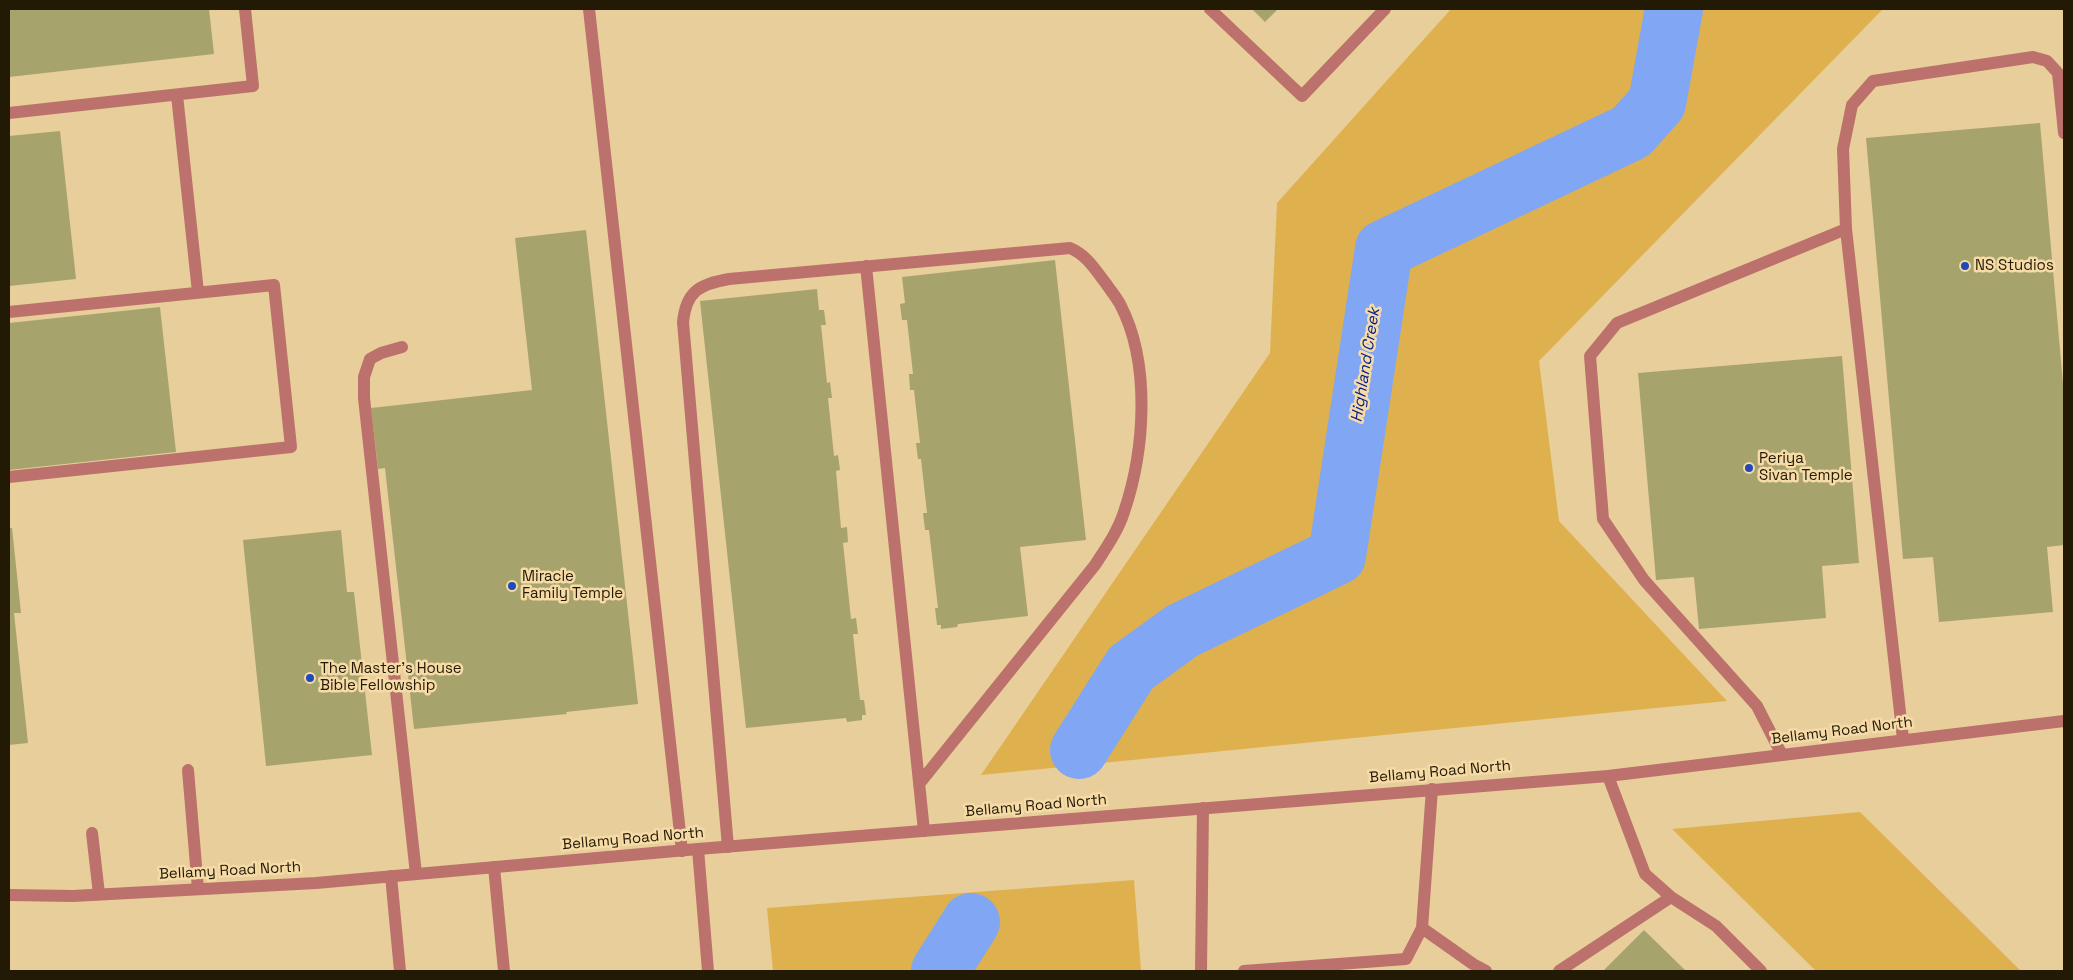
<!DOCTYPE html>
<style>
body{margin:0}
#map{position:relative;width:2073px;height:980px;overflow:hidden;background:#e8ce9b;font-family:"Space Grotesk",sans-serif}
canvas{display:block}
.frame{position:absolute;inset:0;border:10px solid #231a06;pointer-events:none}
</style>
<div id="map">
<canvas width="2073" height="980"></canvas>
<div class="frame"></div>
</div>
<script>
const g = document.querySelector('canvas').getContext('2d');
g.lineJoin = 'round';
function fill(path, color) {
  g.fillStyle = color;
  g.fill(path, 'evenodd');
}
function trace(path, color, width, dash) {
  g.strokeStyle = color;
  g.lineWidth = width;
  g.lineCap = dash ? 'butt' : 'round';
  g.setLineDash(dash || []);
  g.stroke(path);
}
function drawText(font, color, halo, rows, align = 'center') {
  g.font = font + ' "Space Grotesk",sans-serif';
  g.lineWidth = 5;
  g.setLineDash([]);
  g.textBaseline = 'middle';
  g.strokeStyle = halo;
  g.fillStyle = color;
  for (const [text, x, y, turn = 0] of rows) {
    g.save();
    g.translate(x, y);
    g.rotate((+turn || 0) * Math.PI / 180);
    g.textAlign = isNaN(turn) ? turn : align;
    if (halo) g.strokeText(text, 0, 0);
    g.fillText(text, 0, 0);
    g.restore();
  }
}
const green = new Path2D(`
 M1451,9H1883L1539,361L1559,521L1727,701L981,775L1270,353L1277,203Z
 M1860,812L2021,971H1816L1672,829Z
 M1134,880L1141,971H773L767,908Z`);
const river = new Path2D(`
 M1079,750L1131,668L1182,631L1337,556L1384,249L1631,132L1657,103L1674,9
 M940,971L971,922`);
const building = new Path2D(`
 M9,9H209L214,54L9,77Z
 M1252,9H1278L1265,22Z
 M2040,123L2064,395V545L2047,547L2053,612L1939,622L1933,557L1903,559L1866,138Z
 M60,131L76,279L9,286V136Z
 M586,230L638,704L566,712L567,714L414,729L385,468L378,469L371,408L532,390L515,238Z
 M1055,260L1086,540L1020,547L1028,616L958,624L957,627L941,629V625H937L935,608H938L929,530H925L923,513H927L921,459H918L916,443H920L914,390H910L909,374H913L907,320H902L900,304L905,303L902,277Z
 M817,289L819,310H824L826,325H821L827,383L830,382L832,398H828L834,456L838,455L840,470L836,471L841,528L847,527L848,542L843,543L851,619L856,618L858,634H853L860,700H864L866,715H862V720L847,722L846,718L746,728L700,301Z
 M160,307L176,452L9,470V323Z
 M1842,356L1859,563L1822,566L1826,618L1699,629L1694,577L1656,580L1638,373Z
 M9,528H12L21,613H14L28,743L9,745Z
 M341,530L347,592H354L372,755L266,766L243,540Z
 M1644,930L1686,971H1603Z`);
const service = new Path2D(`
 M589,9L682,851
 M1210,9L1302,96L1385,9
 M177,95L198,292
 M9,113L253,86L245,9
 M1846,229L1843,149L1852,105L1873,81L2033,57L2047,61L2058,73L2064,133
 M866,266L924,831
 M9,312L274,285L291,447L9,477
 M402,347L381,353L370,359L364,377V398L416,874
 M1782,755L1757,706L1644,580L1603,519L1590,356L1617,323L1846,229L1903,739
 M188,770L198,889
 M1608,776L1645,874L1671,897L1716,926L1761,971
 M92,833L99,894
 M728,847L683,322C686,291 700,284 729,279L1070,248C1087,255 1096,271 1107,285C1111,291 1116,297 1120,304C1151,363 1145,450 1124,512C1118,531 1106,548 1095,565L919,784
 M698,849L708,971
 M494,867L504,971
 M391,876L400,971
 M1422,928L1473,964L1486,971
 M1201,971L1203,808
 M1244,971L1406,959L1422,928L1432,789
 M1559,971L1671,897`);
const tertiary = new Path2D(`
 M9,895L73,896L316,883L698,849L1608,776L2064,721`);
const markers = [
 [1965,266,5,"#1f4ab8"],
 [1749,468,5,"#1f4ab8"],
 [512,586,5,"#1f4ab8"],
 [310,678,5,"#1f4ab8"]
];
const poiNames = [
 ["NS Studios",1975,266],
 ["Periya",1759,459],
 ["Sivan Temple",1759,476],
 ["Miracle",522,577],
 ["Family Temple",522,594],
 ["The Master's House",320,669],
 ["Bible Fellowship",320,686]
];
const streetNames = [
 ["Bellamy Road North",1842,731,-7],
 ["Bellamy Road North",1440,772,-5],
 ["Bellamy Road North",1036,806,-5],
 ["Bellamy Road North",633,839,-5],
 ["Bellamy Road North",230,871,-3]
];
const waterNames = [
 ["Highland Creek",1366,365,-81]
];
fill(green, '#dfb14e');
trace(river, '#80a6f4', 58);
fill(building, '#a7a36d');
trace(service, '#bc716c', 12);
trace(tertiary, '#bc716c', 12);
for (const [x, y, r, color] of markers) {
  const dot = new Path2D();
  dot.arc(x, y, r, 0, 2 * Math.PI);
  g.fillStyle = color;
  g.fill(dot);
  trace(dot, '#f6dba7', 2);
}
drawText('15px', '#231a06', '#f6dba7', poiNames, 'left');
drawText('15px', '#231a06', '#f6dba7', streetNames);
drawText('italic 16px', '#011d8e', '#f6dba7', waterNames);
</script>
